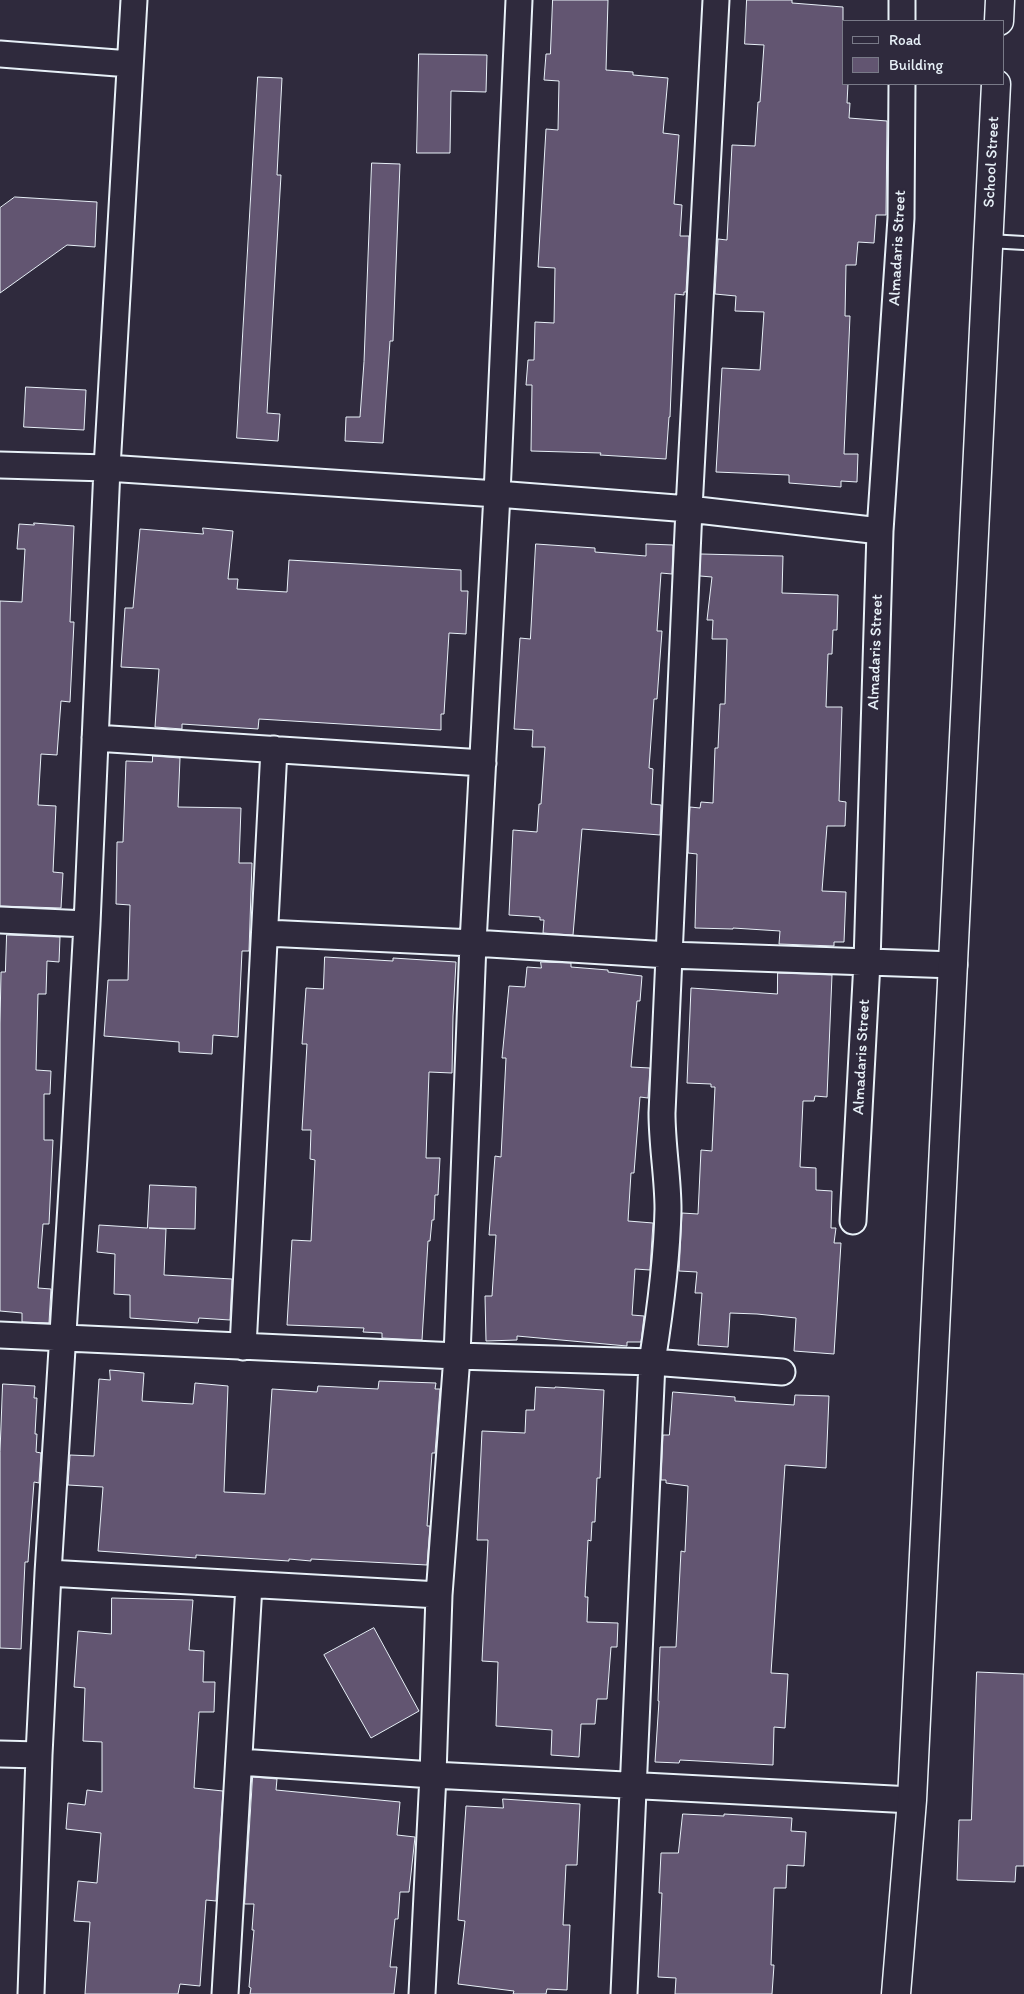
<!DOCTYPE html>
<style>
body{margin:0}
#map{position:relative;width:1024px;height:1994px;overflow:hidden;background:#2f2a3d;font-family:Itim,sans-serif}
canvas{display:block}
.legend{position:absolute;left:842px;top:20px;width:162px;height:65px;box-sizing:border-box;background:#2f2a3d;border:1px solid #797a88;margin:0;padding:6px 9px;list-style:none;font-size:15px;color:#e8f1f8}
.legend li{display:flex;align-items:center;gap:10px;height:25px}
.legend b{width:25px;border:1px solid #797a88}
</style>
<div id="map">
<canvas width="1024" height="1994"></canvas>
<ul class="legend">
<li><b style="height:6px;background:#2f2a3d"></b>Road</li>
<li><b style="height:14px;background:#625571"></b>Building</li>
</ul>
</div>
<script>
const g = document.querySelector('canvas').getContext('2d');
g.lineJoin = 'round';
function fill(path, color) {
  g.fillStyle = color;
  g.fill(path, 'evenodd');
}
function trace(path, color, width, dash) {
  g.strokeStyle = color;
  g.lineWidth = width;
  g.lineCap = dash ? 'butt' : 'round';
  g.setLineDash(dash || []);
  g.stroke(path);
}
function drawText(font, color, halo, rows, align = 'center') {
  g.font = font + ' Itim,sans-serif';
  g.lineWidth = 4;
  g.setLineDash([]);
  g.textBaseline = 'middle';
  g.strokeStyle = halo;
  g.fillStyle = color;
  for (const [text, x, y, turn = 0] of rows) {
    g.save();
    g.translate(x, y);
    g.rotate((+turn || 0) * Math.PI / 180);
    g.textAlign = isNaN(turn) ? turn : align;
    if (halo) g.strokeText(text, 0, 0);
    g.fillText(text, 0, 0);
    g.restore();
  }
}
const building = new Path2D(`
 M553,0H608L606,70L633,72V75L668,78L663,133L679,135L674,204L682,205L680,236H689L686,292H684V295L675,294L670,417H669L666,459L600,455L601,453L531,451L532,385H526L528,360H534L535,322L554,323L555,268L538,267L546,129L558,130L559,81L544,80L546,54H550Z
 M747,0H792V3L843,7V84H848L847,103H850L849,118L887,121L886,215H876L874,243L858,242L856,265H846L845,316H850L844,454H858L857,482L841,481V487L789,483V475L716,472L722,368L760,370L764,312L735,311L736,296L715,294L718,239L727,240L732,145L755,146L758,102H760L764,45L745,44Z
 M419,54L487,55L486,92L451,91L450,153H417Z
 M258,77L282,78L277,175H281L267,413L280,414L278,441L237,438Z
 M372,163L400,164L393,341H390L383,443L345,441L346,417H360L364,362Z
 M15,197L97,202L95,247L67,245L0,293V208Z
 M26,387L86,390L84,430L24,427Z
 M34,523L74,526L70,622H74L70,702L61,701L57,755L41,754L38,805L56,806L53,872L63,873L61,908L0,906V601L22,602L25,549H17L19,524L34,525Z
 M203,528L233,531L228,579H238L237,589L287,592L289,560L461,570V591H468L466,634L449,633L444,714H441V730L259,719L258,729L182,724V729L155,727L159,669L121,667L125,608H133L140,529L203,534Z
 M536,544L595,548V552L646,556V544L673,545L672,574L661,573L657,631H662L657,699H654L649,768L653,769L651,804L661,805L660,835L582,829L573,935L543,933L544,920H540V917L509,915L513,830L537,832L539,804H541L545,747H532L533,730L514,729L520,638L530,639Z
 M701,554L783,556L782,593L838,595L837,630H833L832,654H828L826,707H842L839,801L846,802L845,826H827L822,891L846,892L844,942H834V946L779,944L780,931L733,928V929L695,928L697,854L688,853L690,807L700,808L701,802L713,803L715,748H718L720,704H725L727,639H712L713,620H707L712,577L700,576Z
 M153,756L180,758L178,807L241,808L239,863H252L249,951H242L238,1037L213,1035L212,1054L179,1052V1042L104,1036L108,980H128L130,905L116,904L117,842H123L126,761L152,762Z
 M7,935L60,937L59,962L47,961L46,994H38L36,1070L51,1071L50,1094H44V1140H53L49,1224H43L38,1288L51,1289L49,1323L22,1322V1313L0,1311V1024L1,972H5Z
 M325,957L393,961V958L456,962L453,1016L452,1073L429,1072L426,1158H440L438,1195H435L434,1220H432L430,1241H428L422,1340L382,1338V1333L363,1332L364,1328L287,1325L292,1240L311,1241L315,1160L310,1159L311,1130H302L307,1044H302L306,988L323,989Z
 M541,962L571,963V967L608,970V972L642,976L640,1001H637L631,1067L650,1068L648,1098L640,1097L634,1173H631L628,1221L653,1223L650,1270L635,1269L632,1315L644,1316L641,1342H627V1346L517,1336V1340L486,1341L485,1296H492L496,1235H489L495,1156L501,1157L506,1058H502L509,986L525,987L527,967L541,968Z
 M778,973L832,975L827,1097L815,1096L814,1101H803L800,1167L816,1168V1190L832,1191L831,1228H836L834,1243H841L834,1354L794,1351L796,1318L757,1314L730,1313L728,1347L698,1345L702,1293H695L697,1272L679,1271L682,1213L698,1214L701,1150L712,1151L715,1087H711V1084L687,1083L691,988L777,994Z
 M150,1185L196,1187L195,1229L149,1228L166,1229L164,1275L232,1279L230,1320L199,1318L198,1323L130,1318V1295L114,1294L115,1254L97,1252L99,1225L147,1228Z
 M110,1370L144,1373L142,1401L193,1404L195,1383L228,1386L224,1492L265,1494L272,1389L317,1392L318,1386L378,1389L379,1381L436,1383L435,1389H440L435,1453H432L427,1526H430L427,1565L311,1559V1561L289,1559V1561L196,1555V1558L98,1551L103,1487L68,1485L70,1455L94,1456L99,1379L110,1380Z
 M3,1384L35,1386L34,1398H37L35,1434H37L36,1452L41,1453L39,1483L34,1482L28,1562H25L21,1649L0,1648V1452Z
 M536,1387L555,1388V1387L604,1390L600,1478H597L595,1522H592L591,1541L588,1540L585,1597H588L587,1622L618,1623L617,1647H611L607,1699H597L595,1724H581L579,1757L551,1755L552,1730L496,1726L498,1662L482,1661L488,1540H477L482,1431L525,1433L526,1410H534Z
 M673,1392L735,1397V1401L794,1405L795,1395L829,1396L826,1468L785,1465L771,1673L788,1674L785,1728L774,1727L773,1765L680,1760L679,1763L655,1762L659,1701H658L660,1647H676L681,1551L685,1552L688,1486L666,1483V1480H661L663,1435H669Z
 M112,1598L193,1600L189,1650L204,1651L203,1682H215L214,1712H199L194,1788L223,1791L216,1901L206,1900L200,1986L180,1984L178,1994H85L90,1922L74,1921L78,1881L97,1883L101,1833L66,1829L68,1803L85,1805L87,1790L102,1792V1742L83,1741L85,1688L74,1687L78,1631L111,1634Z
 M374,1628L419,1711L371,1738L324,1655Z
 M977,1672L1024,1674V1866H1016L1015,1882L957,1880L959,1820H971Z
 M253,1777L277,1779L276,1790L400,1802L397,1835L415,1837L409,1892H400L398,1919H395L390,1967H397L394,1994H250L251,1988L249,1987L254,1930H252L254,1904H245Z
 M503,1799L580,1804L577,1865H566L563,1925H570L567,1990L547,1989L546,1994H513L514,1991L458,1984L465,1921L458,1920L466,1806L503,1808Z
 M683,1814L724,1816V1814L792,1818L791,1831L806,1832L804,1866L787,1865L786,1888H774L771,1965H774L772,1994H675L676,1978L658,1977L662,1893H659L661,1853H678Z`);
const service = new Path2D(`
 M989,241L1024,243`);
const minor = new Path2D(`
 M902,21V0
 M0,54L130,64
 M0,465L107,468L497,494L689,509L880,531
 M95,738L483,763
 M0,920L87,924
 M266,933L473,943L669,955L954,965
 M853,1221L867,962L880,531L901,218L902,84
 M0,1335L457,1356L652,1362L782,1372
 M243,1347L274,749
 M48,1573L439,1595
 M0,1754L39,1755
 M239,1762L433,1775L912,1800
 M31,1994L39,1755L48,1573L74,1157L87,924L107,468L134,0
 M225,1994L249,1585
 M422,1994L433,1775L439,1595L457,1356L473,943L497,494L519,0
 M624,1994L652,1362C660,1312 667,1261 668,1209C668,1177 662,1146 662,1113L689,509L716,0`);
const tertiary = new Path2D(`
 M999,21L1000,0
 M896,1994L912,1800L996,84`);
const streetNames = [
 ["School Street",992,162,-87],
 ["Almadaris Street",898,248,-87],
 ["Almadaris Street",876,652,-88],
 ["Almadaris Street",862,1057,-87]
];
fill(building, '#625571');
trace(building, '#e8f1f8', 1);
trace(service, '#e8f1f8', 16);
trace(minor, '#e8f1f8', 29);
trace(tertiary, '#e8f1f8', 31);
trace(service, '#2f2a3d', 12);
trace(minor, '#2f2a3d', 25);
trace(tertiary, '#2f2a3d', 28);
drawText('16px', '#e8f1f8', '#2f2a3d', streetNames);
</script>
